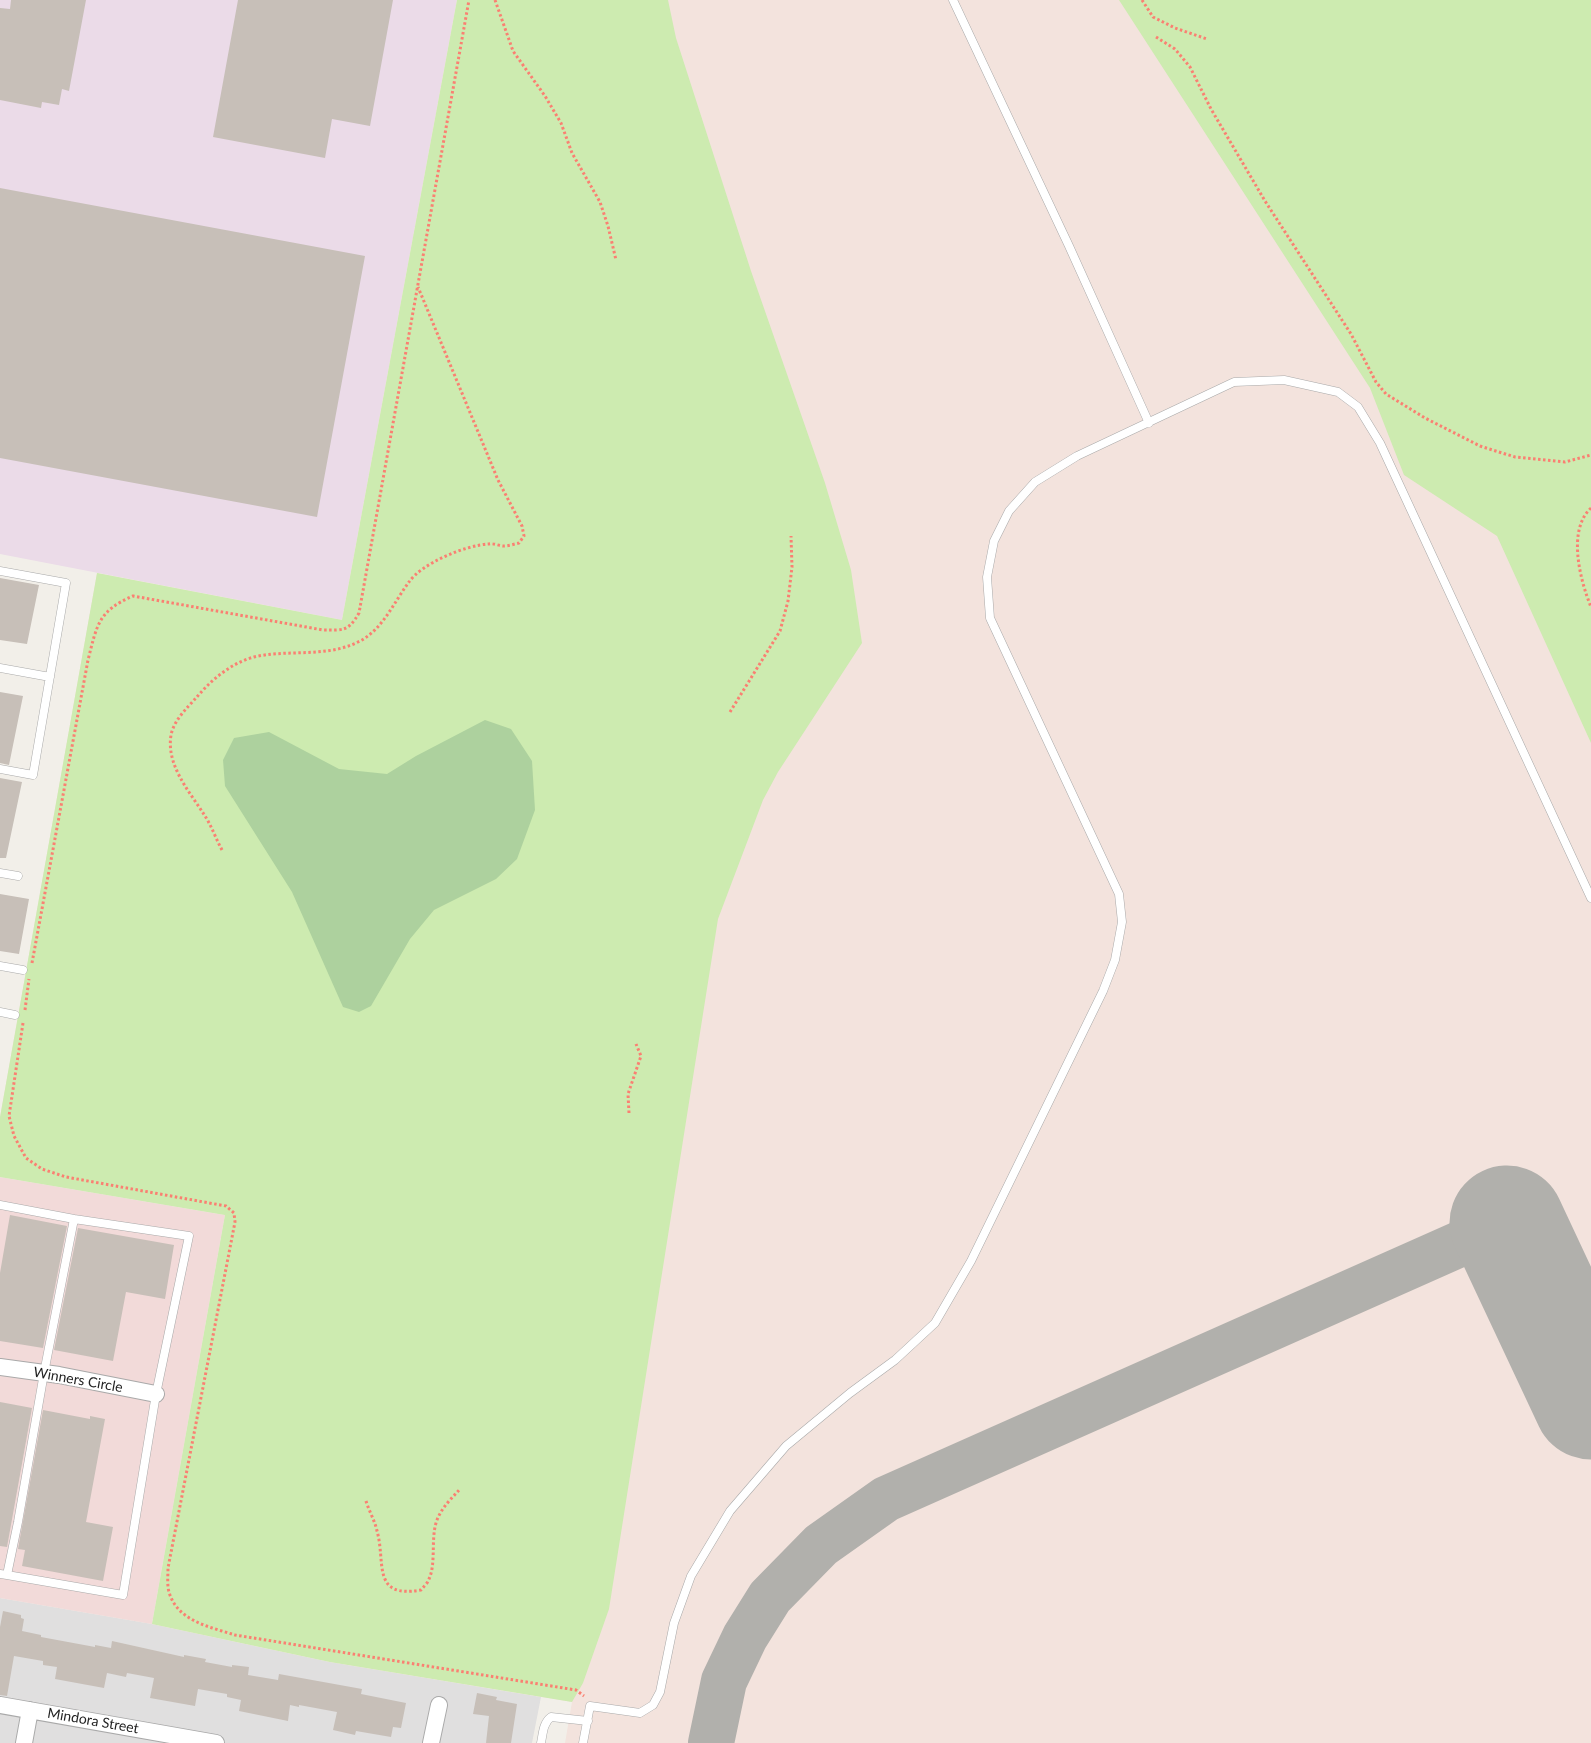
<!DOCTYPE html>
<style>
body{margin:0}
canvas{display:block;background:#f2efe9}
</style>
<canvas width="1591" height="1743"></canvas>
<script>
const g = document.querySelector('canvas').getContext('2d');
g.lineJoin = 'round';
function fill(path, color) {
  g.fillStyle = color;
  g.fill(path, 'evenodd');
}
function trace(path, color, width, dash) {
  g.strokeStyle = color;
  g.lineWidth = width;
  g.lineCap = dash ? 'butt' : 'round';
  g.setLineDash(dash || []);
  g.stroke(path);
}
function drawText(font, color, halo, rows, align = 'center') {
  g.font = font + ' Lato,sans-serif';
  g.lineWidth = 4;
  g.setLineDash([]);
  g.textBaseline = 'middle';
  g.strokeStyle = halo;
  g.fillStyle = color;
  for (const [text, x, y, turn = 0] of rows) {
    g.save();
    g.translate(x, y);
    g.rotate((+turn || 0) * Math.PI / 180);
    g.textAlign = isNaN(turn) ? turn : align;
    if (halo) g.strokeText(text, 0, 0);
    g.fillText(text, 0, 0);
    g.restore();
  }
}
const residential = new Path2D(`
 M0,1598L152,1624L330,1662L541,1697L532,1743H0Z`);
const commercial = new Path2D(`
 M0,1177L225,1215L152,1624L0,1598Z`);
const industrial = new Path2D(`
 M0,0H457L342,620L0,554Z`);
const military = new Path2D(`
 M457,0H1591V1743H565L572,1702L330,1662L152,1624L225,1215L0,1177V1117L97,573L342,620Z`);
const grass = new Path2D(`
 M457,0H668L676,38L751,271L825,483L851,570L862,643L778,772L763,800L718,919L609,1609L583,1683L572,1702L330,1662L152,1624L225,1215L0,1177V1117L97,573L342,620Z
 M1119,0H1591V743L1497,536L1404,475L1370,388Z`);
const forest = new Path2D(`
 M485,720L511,729L532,761L535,810L517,859L496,879L434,910L410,939L371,1006L359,1012L343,1007L292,892L225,786L223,760L234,738L269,732L339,769L387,774L416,756Z`);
const taxiway = new Path2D(`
 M711,1743L724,1681L745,1637L770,1597L821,1545L886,1499L1507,1223`);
const runway = new Path2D(`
 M1507,1223L1591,1402`);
const building = new Path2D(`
 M11,0H86L69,91L62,89L59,105L42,102L41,108L0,100V8L10,9Z
 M238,0H393L370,126L332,119L325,158L213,137Z
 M0,188L365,256L317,517L0,458Z
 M0,578L39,585L27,644L0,640Z
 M0,692L23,696L9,765L0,763Z
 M0,778L22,782L6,858H0Z
 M0,894L29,899L19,954L0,951Z
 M10,1215L67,1226L43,1348L0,1341V1273Z
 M78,1228L174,1245L165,1299L126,1292L113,1361L54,1350Z
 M0,1402L32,1408L7,1547L0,1546Z
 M43,1410L90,1419V1416L105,1419L86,1522L113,1527L103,1581L22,1566L25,1550L18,1549Z
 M3,1611L21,1615V1618L24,1619L22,1631L41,1635V1637L95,1647V1645L111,1648L112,1641L184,1657V1655L206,1659L205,1662L232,1667V1665L249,1667L248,1675L278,1680L279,1674L362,1689L361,1694L406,1703L401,1728L393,1727L391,1737L356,1731L355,1735L333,1730L337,1712L299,1705V1707L290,1705L288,1721L239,1711L241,1700L227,1697V1694L198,1689L195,1706L150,1698L154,1678L127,1673L126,1677L107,1673L104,1688L55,1679L57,1667L43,1665V1661L14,1656L7,1696L0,1695V1627Z
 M477,1693L497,1697L496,1700L517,1704L511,1743H486L489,1716L473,1714Z`);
const path = new Path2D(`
 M495,0L513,51L545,96L561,123L572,153L600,202L608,226L616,260
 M1142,0L1153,17L1175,28L1207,39
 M1156,37L1175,49L1190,67L1211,109L1265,201L1351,334L1376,382L1386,394L1425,418L1480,446L1515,457L1565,462L1591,455
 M1591,508C1567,530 1580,580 1591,607
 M730,712L780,631L788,601L792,567L791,536
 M222,850C216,839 212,827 205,816C190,792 166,766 171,735C174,720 187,708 196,698C211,680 231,663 254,657C288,649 326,658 358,642C382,631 394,602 409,582C422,563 466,545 489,544C494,543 499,546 504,546C509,546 514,544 519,543L524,536L522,526L498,480L418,287
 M32,963L88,660C97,625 98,611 133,596L323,630C343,630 348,632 359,613L469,0
 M25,1010L29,979
 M23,1023L9,1116L14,1136L26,1158L42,1169L66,1177L226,1206L234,1213L235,1222L168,1568C168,1576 167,1585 169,1592C177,1621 210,1627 235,1635L576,1690L584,1696
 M629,1113L628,1094L641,1056L636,1044
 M366,1501C369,1511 375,1521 377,1531C386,1562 371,1599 421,1590C423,1587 427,1584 428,1581C437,1565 430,1538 437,1520C442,1507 452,1498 460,1489`);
const lane = new Path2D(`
 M953,0L1069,246L1149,423
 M0,571L66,583L33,775L0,769
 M0,668L50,677
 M0,873L18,876
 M0,966L23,970
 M0,1012L15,1015
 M0,1205L74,1219
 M0,1574L7,1575L123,1595L156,1394L189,1236L74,1219L44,1373L18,1522L7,1575
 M541,1743C543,1733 543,1723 551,1717L588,1721
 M583,1743L590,1706L640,1713L653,1705L660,1692L674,1623L691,1576L730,1511L786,1446L850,1393L895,1360L935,1323L971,1261L1103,991L1115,960L1122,922L1119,894L990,618L987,577L994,541L1009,511L1035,482L1077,456L1234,382L1284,380L1338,392L1358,407L1380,443L1591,898`);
const street = new Path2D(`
 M0,1367L59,1375L156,1394
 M0,1705L216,1743
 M24,1743L30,1710
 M431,1743L439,1705`);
const streetNames = [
 ["Winners Circle",78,1380,10],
 ["Mindora Street",93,1721,10]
];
fill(residential, '#e0dfdf');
fill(commercial, '#f2dad9');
fill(industrial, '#ebdbe8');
fill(military, '#f3e3dd');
fill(grass, '#cdebb0');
fill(forest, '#add19e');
trace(taxiway, '#b1b0ac', 46);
trace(runway, '#b1b0ac', 115);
fill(building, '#c7bfb8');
trace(lane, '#a9a9a9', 9);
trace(street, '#a9a9a9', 18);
trace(path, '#fa8072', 3, [2.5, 2.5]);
trace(lane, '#fff', 8);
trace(street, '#fff', 16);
drawText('14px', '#222', '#fff', streetNames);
</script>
